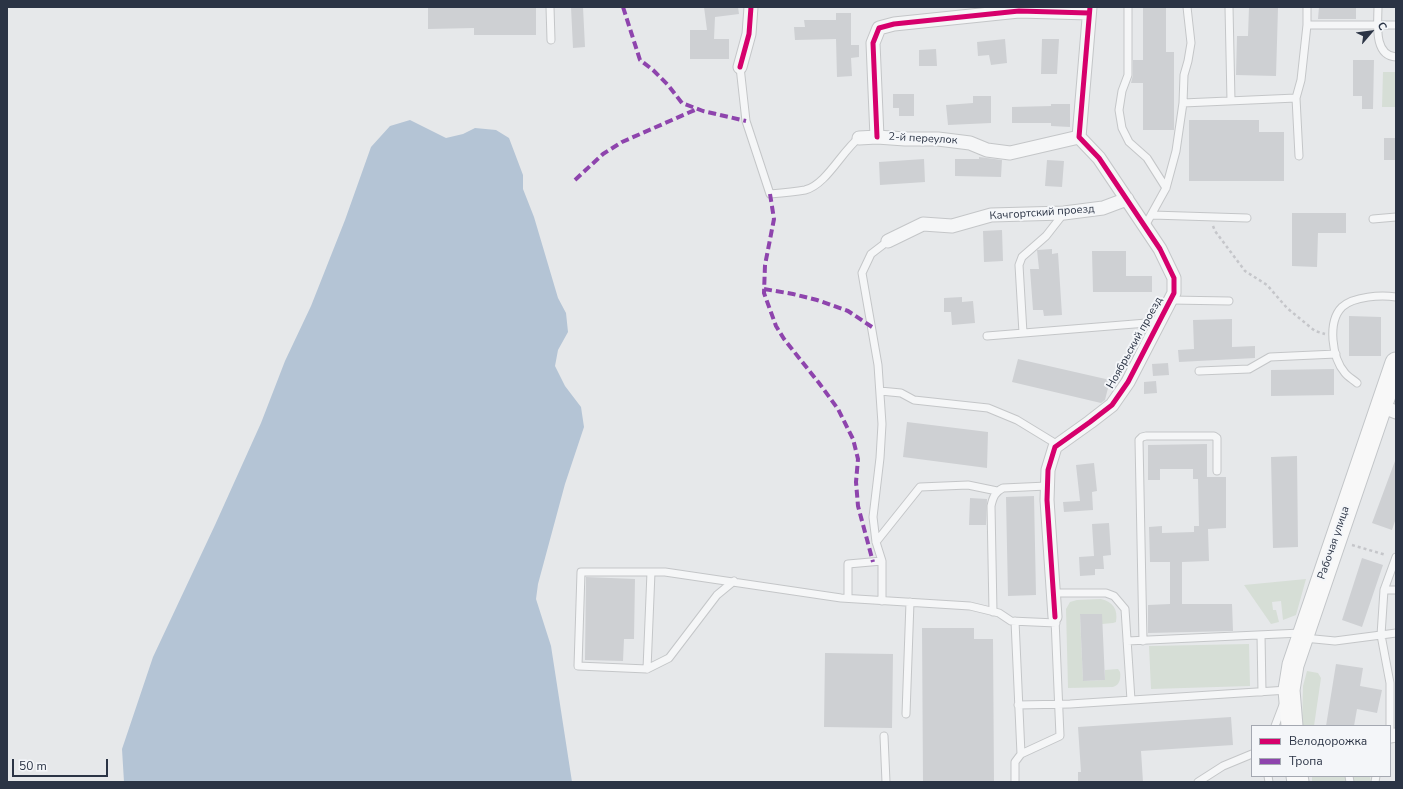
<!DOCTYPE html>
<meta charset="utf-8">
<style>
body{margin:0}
#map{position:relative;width:1403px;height:789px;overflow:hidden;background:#e6e8ea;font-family:"Nunito Sans",sans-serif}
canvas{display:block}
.frame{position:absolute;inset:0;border:8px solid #2b3445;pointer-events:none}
.legend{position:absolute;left:1251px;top:725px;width:140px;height:52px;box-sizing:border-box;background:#f4f6f9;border:1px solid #a4a8b1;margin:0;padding:5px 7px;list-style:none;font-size:12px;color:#2b3445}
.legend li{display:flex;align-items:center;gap:8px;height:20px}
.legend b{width:20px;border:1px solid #a4a8b1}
.north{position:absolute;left:1351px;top:12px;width:40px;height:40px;-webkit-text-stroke:3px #f4f6f9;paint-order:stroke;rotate:62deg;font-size:11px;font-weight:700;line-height:16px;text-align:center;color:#2b3445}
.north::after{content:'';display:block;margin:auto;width:14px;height:18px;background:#2b3445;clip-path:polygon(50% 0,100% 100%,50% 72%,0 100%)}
.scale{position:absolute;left:12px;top:759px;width:96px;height:18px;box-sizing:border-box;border:2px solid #2b3445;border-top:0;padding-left:5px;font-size:12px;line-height:14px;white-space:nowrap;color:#2b3445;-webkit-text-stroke:3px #f4f6f9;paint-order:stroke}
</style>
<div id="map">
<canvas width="1403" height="789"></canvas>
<div class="frame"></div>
<ul class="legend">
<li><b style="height:5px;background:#d6006c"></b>Велодорожка</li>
<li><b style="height:5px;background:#8e44ad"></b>Тропа</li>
</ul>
<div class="north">С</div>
<div class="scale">50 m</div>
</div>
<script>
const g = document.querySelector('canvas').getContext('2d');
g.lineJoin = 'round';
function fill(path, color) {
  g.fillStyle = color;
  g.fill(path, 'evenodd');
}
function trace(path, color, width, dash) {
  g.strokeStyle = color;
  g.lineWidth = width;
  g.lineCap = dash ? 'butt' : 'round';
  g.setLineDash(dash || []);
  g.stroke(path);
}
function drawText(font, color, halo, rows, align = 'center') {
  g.font = font + ' "Nunito Sans",sans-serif';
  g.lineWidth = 4;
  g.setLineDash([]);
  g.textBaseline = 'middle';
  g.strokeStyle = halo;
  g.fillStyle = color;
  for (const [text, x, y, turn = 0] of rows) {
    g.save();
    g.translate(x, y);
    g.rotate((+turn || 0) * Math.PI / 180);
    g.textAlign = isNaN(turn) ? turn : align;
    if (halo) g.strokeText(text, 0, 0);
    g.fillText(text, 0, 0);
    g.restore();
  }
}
const green = new Path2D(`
 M1383,72H1396V107H1382Z
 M1306,579L1296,615L1283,620L1281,601L1272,602L1273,610H1276L1279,622L1271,624L1244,585Z
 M1101,599C1113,602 1118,609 1116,622L1113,623L1102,624V614L1080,615L1083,681L1105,680V670L1118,669L1120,672C1121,678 1120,685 1113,687L1068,688L1066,609L1070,602L1077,600Z
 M1249,644L1250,686L1151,689L1149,646Z
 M1307,671L1318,673L1321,678L1314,726H1302L1303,686Z
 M1312,776H1345L1346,782H1312Z
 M1353,776H1370L1371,782H1354Z`);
const water = new Path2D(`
 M410,120L446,138L463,134L475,128L496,130L509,138L523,175V189L534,217L558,298L566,313L568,332L558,350L555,366L565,386L581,407L584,427L565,484L538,584L536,599L551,646L572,782H124L122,749L153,657L215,525L261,423L285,361L311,306L345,220L371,147L390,126Z`);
const building = new Path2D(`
 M428,7H536V35H474V28L428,29Z
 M571,7H583L585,47L573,48Z
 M704,7H738L739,14L715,17L714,39H729V59H690V30H707Z
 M1143,7H1166V52H1174V130H1143V83H1131L1133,75V60H1143Z
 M1249,7L1278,8L1276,76L1236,75L1237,36H1248Z
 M1319,7H1356V19H1318Z
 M836,13H851V45H859V57L851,58L852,76L837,77L836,39L795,40L794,27H805L804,20H836Z
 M1005,39L1007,63L991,65L989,55L978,56L977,42Z
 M1042,39H1059L1057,74H1041Z
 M936,49L937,66H919V50Z
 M1353,60H1374L1373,109H1362V96H1353Z
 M893,94H914V116H899V108H893Z
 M973,96H991V123L948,125L946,105L973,103Z
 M1051,104H1070V127L1051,126V123H1012V107L1051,106Z
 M1189,120H1259V132H1284V181H1189Z
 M1384,138H1396V160H1384Z
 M979,157L1002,160L1001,177L955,176V159H979Z
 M924,159L925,182L880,185L879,162Z
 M1047,160L1064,161L1062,187L1045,186Z
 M1292,213H1346V233H1318L1317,267L1292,266Z
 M1002,230L1003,261L984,262L983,231Z
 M1052,249V254L1058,253L1062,315L1044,316L1043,310H1033L1030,269H1039L1037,250Z
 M1092,251H1126V276H1152V292H1093Z
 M962,297V302L973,301L975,323L952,325L951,312H944V298Z
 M1349,316L1381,317V356H1349Z
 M1232,319V347L1255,346V358L1179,362L1178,350L1194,349L1193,320Z
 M1018,359L1110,380L1105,400L1101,403L1012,382Z
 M1168,363L1169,375L1153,376L1152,364Z
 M1334,369V395L1271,396V370Z
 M1156,381L1157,393L1144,394V382Z
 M907,422L988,432L987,468L903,457Z
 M1207,444V477H1226V528L1208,529L1209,561L1182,562V604H1232L1233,631L1148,633V605L1170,604V562H1150L1149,527L1162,526V533L1194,532V526H1199L1198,479H1193V469H1160V480H1148V445Z
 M1297,456L1298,547L1273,548L1271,457Z
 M1395,461H1396V518L1392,530L1372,523Z
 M1094,463L1097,491L1092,492L1093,510L1064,512L1063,502L1080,501L1076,465Z
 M1034,496L1036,595L1008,596L1006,497Z
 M970,498L987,499L986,525H969Z
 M1109,523L1111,555L1103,556L1104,569H1095V575L1080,576L1079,557L1094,556L1092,524Z
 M1362,558L1383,565L1362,627L1342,620Z
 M586,577L635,579L634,639H624L623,661L585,660Z
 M1080,614H1102L1105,680L1083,681Z
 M922,628H974V639H993L994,782H923Z
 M825,653L893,654L892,728L824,727Z
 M1336,664L1363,668L1360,686L1382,690L1377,713L1357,709L1354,726H1326Z
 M1231,717L1233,745L1141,751L1143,782H1078V772H1081L1078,727Z`);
const path = new Path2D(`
 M1213,226L1215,231L1245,271L1267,285L1287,308L1315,331L1325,334
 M1352,545L1386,555`);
const service = new Path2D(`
 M550,7L551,40
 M1128,7V75L1122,91L1119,110L1122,128L1129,142L1147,158L1166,188
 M1187,7L1191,43L1188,61L1184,75L1183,103L1296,98
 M1229,7L1231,101
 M1307,7V25
 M1378,7C1378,22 1373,56 1396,57
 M740,67L746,121L770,194C782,193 794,192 805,190C826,185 842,151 859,138
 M1299,156L1296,98L1301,80L1307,25H1396
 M1152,215L1247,218
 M1373,219L1396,217
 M1145,226L1166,188L1176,151L1183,103
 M1171,300L1229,301
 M1023,333L1019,265L1022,257L1046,236L1064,213
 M987,336L1159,322
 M1199,371L1249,369L1270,357L1336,354
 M1357,383C1354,380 1348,377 1345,373C1332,358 1327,322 1342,307C1354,296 1381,295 1396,297
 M880,391L901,393L914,400L988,408L1017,420L1058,445
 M876,542L920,487L968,485L997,491
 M882,561L876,542L873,517L880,458L882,424L878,365L862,273L871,254L888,241
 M651,572L647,669L578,666L581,572H665L841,598L970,606L999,613L1011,621L1056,623
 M1384,590L1396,557
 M1053,593H1106L1114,596L1125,609L1131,700
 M848,598V564L882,561V601
 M993,612L991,506C993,497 995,492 1003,488L1047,486
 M1015,621L1021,754
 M1261,635L1262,692
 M1304,638L1335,641L1381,635L1384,590H1396
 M1127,641L1301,633
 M1143,641L1139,440L1142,437L1146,436H1214L1217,438V471
 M647,669L669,658L717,595L734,581
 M1018,705L1070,704L1288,690
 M906,714L910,602
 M1275,726L1283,705
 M884,736L886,782
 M1390,736V683L1381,635L1396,633
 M1268,776L1269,782
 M1349,776L1350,782
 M1015,782V762L1021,754L1060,736L1055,619
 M1198,782L1223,766L1252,754
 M1375,782L1376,776`);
const minor = new Path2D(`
 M740,67L749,34L751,7
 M877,137L873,43L879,28L894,24L1019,11L1089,13
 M859,138L877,137L905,139H938L970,143L987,150L1010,153L1079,137
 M888,241L923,224L952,226L991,215L1064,213L1103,208L1127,199
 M1381,406L1396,412
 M1055,617L1047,500L1048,470L1055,447L1090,422L1112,405L1128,382L1174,293V278L1160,249L1099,158L1079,137L1090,7
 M1390,736L1396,735`);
const primary = new Path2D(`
 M1292,726L1289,690L1293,665L1396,363
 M1297,776L1298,782`);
const quiet = new Path2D(`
 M623,7L640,60L653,70L668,85L682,103L703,111L746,121
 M575,180L603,154L622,142L697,109
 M770,194L774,219L765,265L764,293L776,326L784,339L819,383L838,409L853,439L858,459L856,482L858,506L873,562
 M764,289L793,294L817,300L848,311L872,327`);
const cycleway = new Path2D(`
 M740,67L749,34L751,7
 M877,137L873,43L879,28L894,24L1019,11L1089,13
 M1055,617L1047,500L1048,470L1055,447L1090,422L1112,405L1128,382L1174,293V278L1160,249L1099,158L1079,137L1090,7`);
const streetNames = [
 ["2-й переулок",923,139,3],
 ["Качгортский проезд",1042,213,-4],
 ["Ноябрьский проезд",1135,343,-61],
 ["Рабочая улица",1334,543,-71]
];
fill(green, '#d6ded6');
fill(water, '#b4c4d5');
fill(building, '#ced0d3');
trace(service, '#c4c6c8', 9);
trace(minor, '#c4c6c8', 15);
trace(primary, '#c2c5c8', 23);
trace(path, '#c5c6ca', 2.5, [3, 3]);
trace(service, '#f5f6f7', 7);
trace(minor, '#f5f6f7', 13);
trace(primary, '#f8f8f8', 21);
trace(quiet, '#8e44ad', 4, [8, 4]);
trace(cycleway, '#d6006c', 5);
drawText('11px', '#2b3445', '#f4f6f9', streetNames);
</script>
